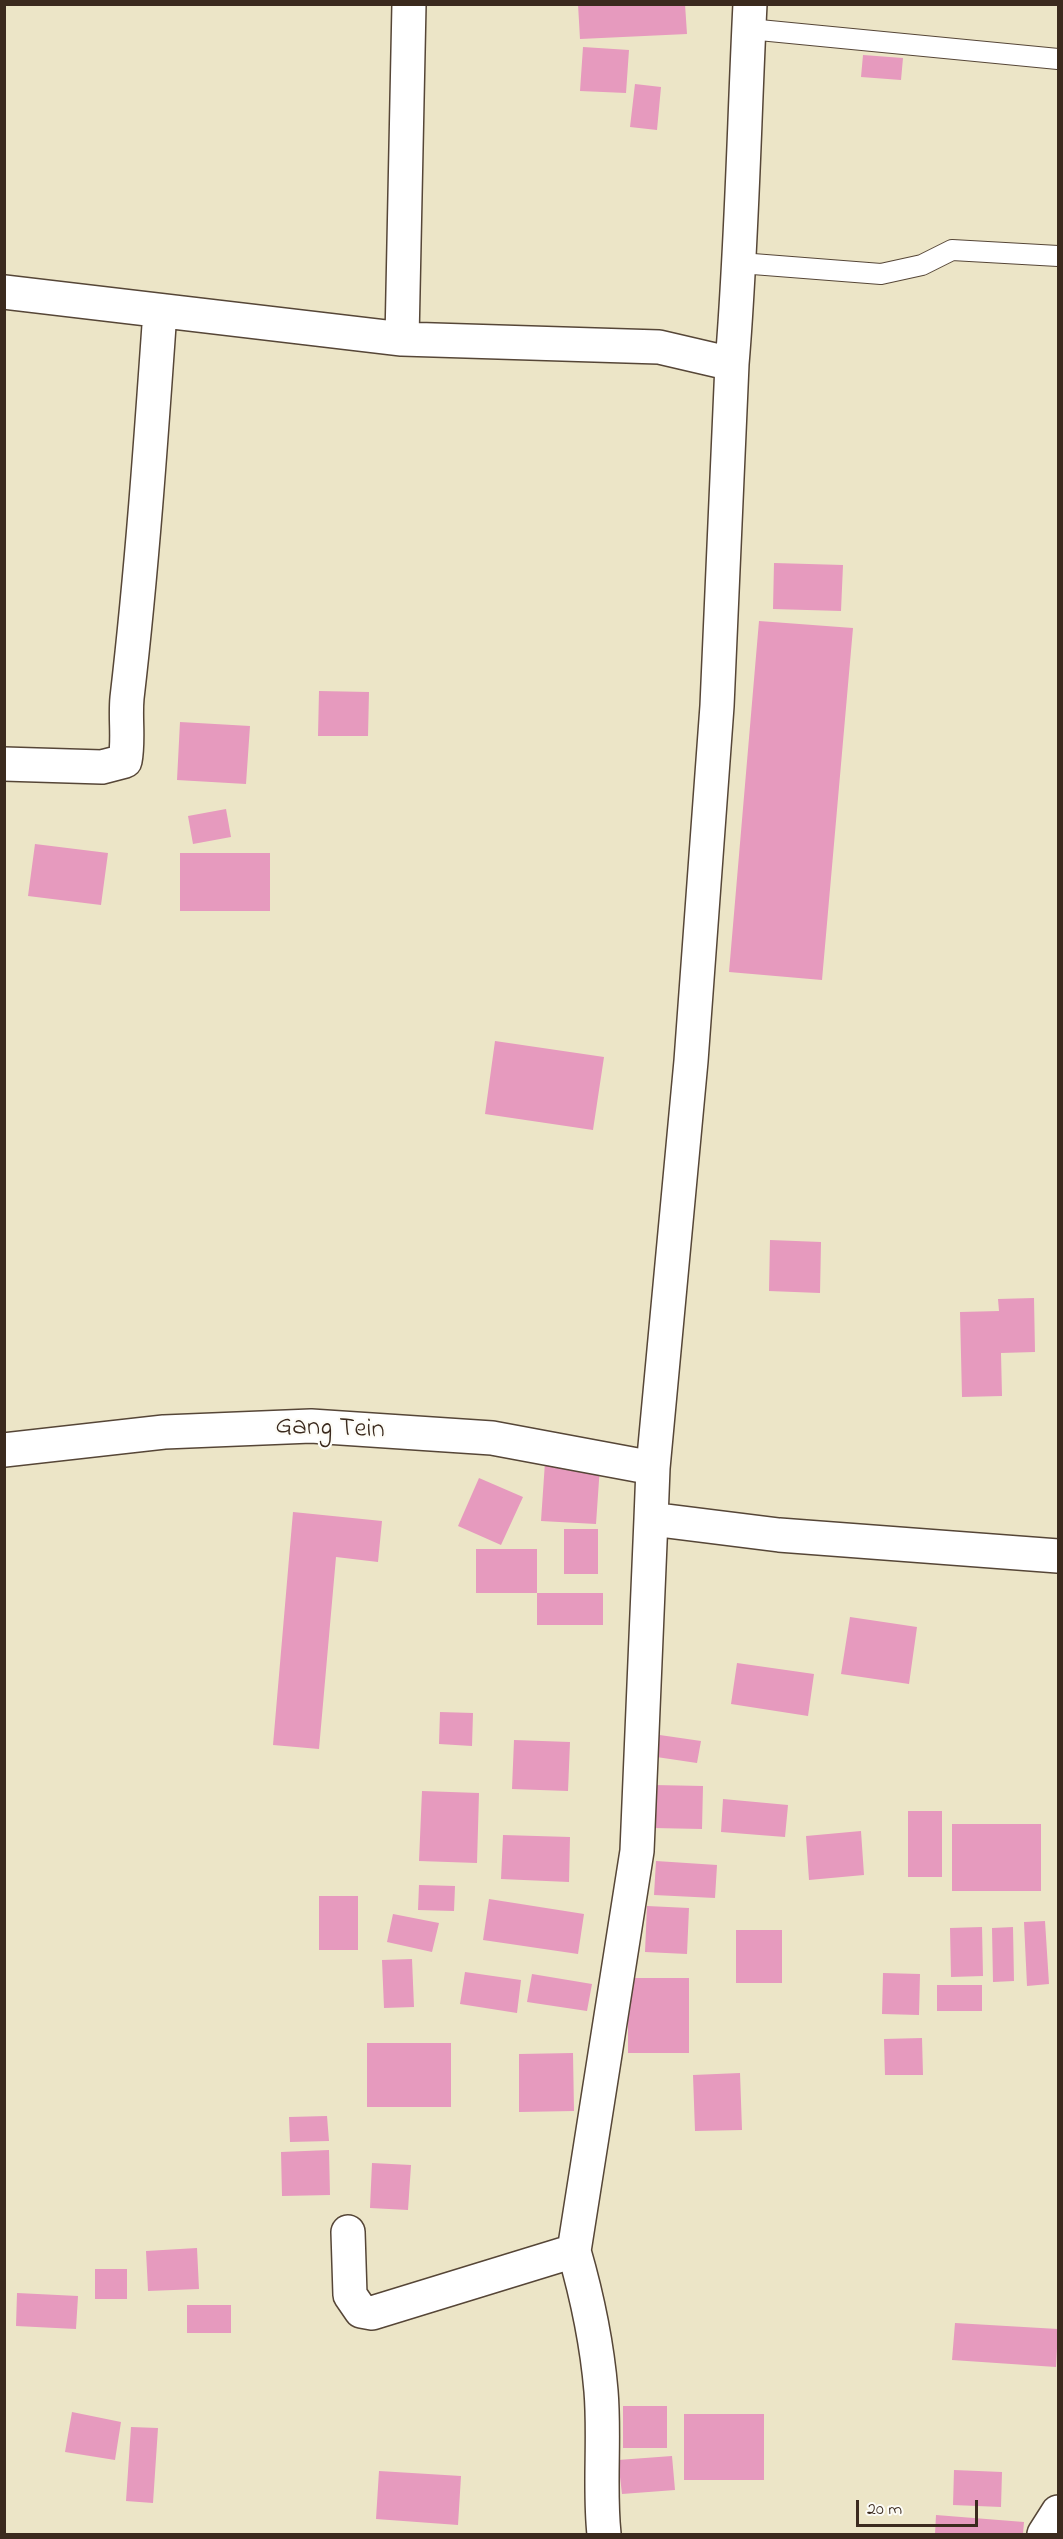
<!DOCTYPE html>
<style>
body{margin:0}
#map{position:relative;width:1063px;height:2539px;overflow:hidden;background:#ece5c7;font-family:"Indie Flower",sans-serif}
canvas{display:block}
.frame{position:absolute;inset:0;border:6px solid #3b2a1e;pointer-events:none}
.scale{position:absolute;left:856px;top:2500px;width:122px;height:27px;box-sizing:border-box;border:3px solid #3b2a1e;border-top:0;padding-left:8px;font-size:18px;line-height:21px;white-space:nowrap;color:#3b2a1e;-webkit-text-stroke:4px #fdfcf7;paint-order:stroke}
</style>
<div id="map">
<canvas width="1063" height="2539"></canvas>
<div class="frame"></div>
<div class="scale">20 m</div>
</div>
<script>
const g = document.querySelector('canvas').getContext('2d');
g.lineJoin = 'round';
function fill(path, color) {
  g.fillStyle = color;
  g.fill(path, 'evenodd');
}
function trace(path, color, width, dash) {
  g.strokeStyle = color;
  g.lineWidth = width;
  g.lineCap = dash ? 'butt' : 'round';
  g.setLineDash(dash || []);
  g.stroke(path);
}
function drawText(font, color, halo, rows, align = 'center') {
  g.font = font + ' "Indie Flower",sans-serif';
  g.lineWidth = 4.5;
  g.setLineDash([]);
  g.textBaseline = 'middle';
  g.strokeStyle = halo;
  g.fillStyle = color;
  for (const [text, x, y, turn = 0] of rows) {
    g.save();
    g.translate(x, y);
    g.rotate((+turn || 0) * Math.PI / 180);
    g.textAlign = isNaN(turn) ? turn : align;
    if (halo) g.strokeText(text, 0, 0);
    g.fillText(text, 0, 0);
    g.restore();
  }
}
const building = new Path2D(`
 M578,4H685L687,34L580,39Z
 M583,47L629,50L626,93L580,91Z
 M863,55L903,58L901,80L861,77Z
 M635,84L661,87L657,130L630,127Z
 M774,563L843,565L841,611L773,609Z
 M759,621L853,628L822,980L729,972Z
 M319,691L369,692L368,736H318Z
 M180,722L250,726L246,784L177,780Z
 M226,809L231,837L193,844L188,816Z
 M35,844L108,853L101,905L28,896Z
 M180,853H270V911H180Z
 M495,1041L604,1057L593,1130L485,1114Z
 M770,1240L821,1242L820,1293L769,1291Z
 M1034,1298L1035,1352L1001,1353L1002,1396L962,1397L960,1312L999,1311L998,1299Z
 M545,1462L600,1466L596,1524L541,1521Z
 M479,1478L523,1497L501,1545L458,1526Z
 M293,1512L382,1521L378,1562L336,1557L319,1749L273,1745Z
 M564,1529H598V1574H564Z
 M476,1549H537V1593H476Z
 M537,1593H603V1625H537Z
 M850,1617L917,1627L909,1684L841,1674Z
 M737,1663L814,1674L808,1716L731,1704Z
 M440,1712L473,1713L472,1746L439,1744Z
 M646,1733L701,1741L697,1763L643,1755Z
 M514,1740L570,1742L568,1791L512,1789Z
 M654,1785L703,1786L702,1829L653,1828Z
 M422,1791L479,1793L477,1863L419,1861Z
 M723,1799L788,1805L785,1837L721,1832Z
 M908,1811H942V1877H908Z
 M952,1824H1041V1891H952Z
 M861,1831L864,1875L809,1880L806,1836Z
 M503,1835L570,1837L569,1882L501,1879Z
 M656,1861L717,1865L715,1898L654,1895Z
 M419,1885L455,1886L454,1911L418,1910Z
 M319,1896H358V1950H319Z
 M489,1899L584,1914L578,1954L483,1940Z
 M647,1906L689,1908L687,1954L645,1952Z
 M393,1914L439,1923L432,1952L387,1942Z
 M1045,1921L1049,1984L1027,1986L1024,1922Z
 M982,1927L983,1976L951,1977L950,1928Z
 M1013,1927L1014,1981L993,1982L992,1928Z
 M736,1930H782V1983H736Z
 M412,1959L414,2007L384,2008L382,1960Z
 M465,1972L521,1980L517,2013L460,2004Z
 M883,1973L920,1974L919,2015L882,2014Z
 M532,1974L592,1984L587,2011L527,2002Z
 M628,1978H689V2053H628Z
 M937,1985H982V2011H937Z
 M922,2038L923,2075H885L884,2039Z
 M367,2043H451V2107H367Z
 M573,2053L574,2111L519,2112V2054Z
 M740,2073L742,2130L695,2131L693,2075Z
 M327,2116L329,2141L290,2142L289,2117Z
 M329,2150L330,2195L282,2196L281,2152Z
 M372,2163L411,2165L408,2210L370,2208Z
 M197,2248L199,2289L148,2291L146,2251Z
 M95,2269H127V2299H95Z
 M17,2293L78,2296L76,2329L16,2326Z
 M187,2305H231V2333H187Z
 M955,2323L1058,2329L1056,2367L952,2360Z
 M623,2406H667V2448H623Z
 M72,2412L121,2422L115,2460L65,2452Z
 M684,2414H764V2480H684Z
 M131,2427L158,2428L153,2503L126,2501Z
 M672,2456L675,2490L622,2494L618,2460Z
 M954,2470L1002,2472L1001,2507L953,2505Z
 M379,2471L461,2476L458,2525L376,2519Z
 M936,2515L1024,2522L1023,2534H935Z`);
const lane = new Path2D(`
 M749,29L1058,59
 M740,263L881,274L922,265L952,250L1058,256`);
const street = new Path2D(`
 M4,292L402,339L659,347L732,364L717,706L691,1061L653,1468L651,1519L779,1535L1058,1556
 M402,339L409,4
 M732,364C742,244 744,124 750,4
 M4,764L102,767L125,761C129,740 125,719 127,698C142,569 151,440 160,311
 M4,1450L164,1432L311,1426L492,1438L653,1468
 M348,2232L350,2295L361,2311L372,2313L574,2251
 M604,2534C599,2487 605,2439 601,2391C597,2344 587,2296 574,2251L637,1851L651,1519
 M1044,2534L1058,2512`);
const streetNames = [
 ["Gang Tein",330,1430,2]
];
fill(building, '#e69abe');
trace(lane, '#564637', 22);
trace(street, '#564637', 36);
trace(lane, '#fff', 20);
trace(street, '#fff', 33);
drawText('27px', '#3b2a1e', '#fdfcf7', streetNames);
</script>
